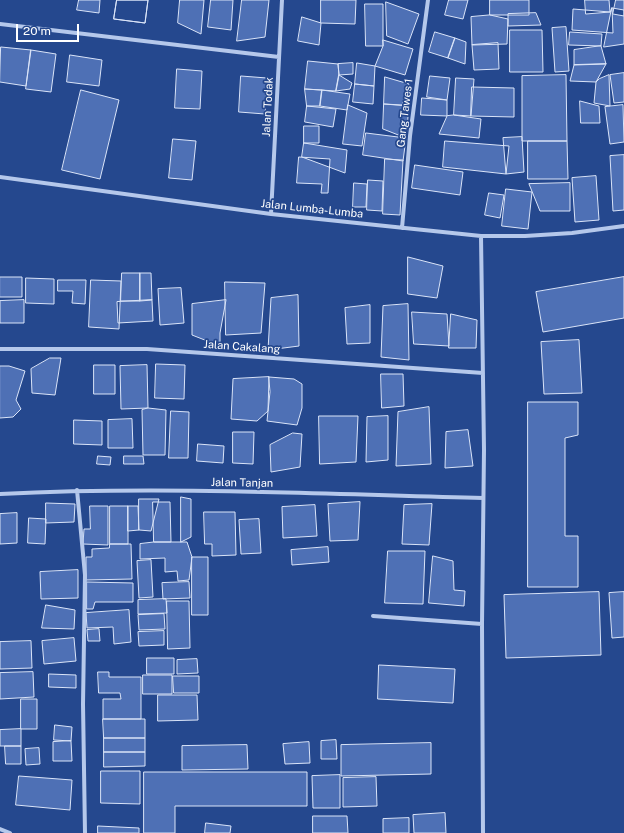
<!DOCTYPE html>
<style>
body{margin:0}
#map{position:relative;width:624px;height:833px;overflow:hidden;background:#25488e;font-family:"Public Sans",sans-serif}
canvas{display:block}
.scale{position:absolute;left:16px;top:24px;width:63px;height:18px;box-sizing:border-box;border:2px solid #fff;border-top:0;padding-left:5px;font-size:12px;line-height:14px;white-space:nowrap;color:#fff;-webkit-text-stroke:3px #25488e;paint-order:stroke}
</style>
<div id="map">
<canvas width="624" height="833"></canvas>
<div class="scale">20 m</div>
</div>
<script>
const g = document.querySelector('canvas').getContext('2d');
g.lineJoin = 'round';
function fill(path, color) {
  g.fillStyle = color;
  g.fill(path, 'evenodd');
}
function trace(path, color, width, dash) {
  g.strokeStyle = color;
  g.lineWidth = width;
  g.lineCap = dash ? 'butt' : 'round';
  g.setLineDash(dash || []);
  g.stroke(path);
}
function drawText(font, color, halo, rows, align = 'center') {
  g.font = font + ' "Public Sans",sans-serif';
  g.lineWidth = 3.5;
  g.setLineDash([]);
  g.textBaseline = 'middle';
  g.strokeStyle = halo;
  g.fillStyle = color;
  for (const [text, x, y, turn = 0] of rows) {
    g.save();
    g.translate(x, y);
    g.rotate((+turn || 0) * Math.PI / 180);
    g.textAlign = isNaN(turn) ? turn : align;
    if (halo) g.strokeText(text, 0, 0);
    g.fillText(text, 0, 0);
    g.restore();
  }
}
const building = new Path2D(`
 M79,0H100L99,13L77,10Z
 M117,0H148L145,23L114,19Z
 M117,0H148L145,23L114,19Z
 M180,0H204L201,34L178,23Z
 M211,0H233L231,30L208,27Z
 M242,0H269L265,37L237,41Z
 M321,0H356L355,24L321,23Z
 M449,0H468L463,19L445,15Z
 M490,0H529V15H490Z
 M585,0H609L610,12L586,14Z
 M616,0H624V16L613,14Z
 M386,2L419,14L408,44L387,36Z
 M365,4H383V46H366Z
 M612,8L613,33L572,30L573,9L610,12Z
 M612,8L624,10V44L604,47Z
 M536,13L541,25L508,26V14Z
 M490,15L508,19L507,44L472,45L471,17Z
 M302,17L321,23L319,45L298,41Z
 M566,27L569,71L555,72L552,28Z
 M510,30H542L543,72H510Z
 M435,32L455,38L448,58L429,52Z
 M570,32L602,34L601,46L569,45Z
 M455,38L466,42L465,64L448,58Z
 M383,40L413,49L405,75L375,66L383,46Z
 M498,43L499,69L474,70L472,45Z
 M601,46L606,64L574,65V50Z
 M1,47L31,50L26,86L0,82Z
 M31,50L56,54L51,92L26,89Z
 M70,55L102,60L99,86L67,82Z
 M308,61L338,64L339,75L336,91L305,89Z
 M353,63V74L339,75L338,64Z
 M357,63L375,66L374,86L355,84Z
 M606,64L596,82L570,81L574,65Z
 M177,69L202,71L200,109L175,108Z
 M624,73V102L614,103L610,75Z
 M339,75L352,83L350,89L336,91Z
 M566,75L567,141H522V76Z
 M609,75L610,106L594,103L596,82L599,79Z
 M241,76L267,78L265,114L239,112Z
 M430,76L450,78L447,100L427,97Z
 M385,77L409,84L402,105L384,104Z
 M456,78L474,79L471,116L454,115Z
 M355,84L374,86L373,104L353,102Z
 M472,87L514,88V117L471,116Z
 M305,89L322,90L320,106H307Z
 M81,90L119,100L100,179L62,170Z
 M322,90L350,94L347,110L320,106Z
 M422,98L447,100V116L421,115Z
 M580,101L599,106L600,123H581Z
 M384,104L409,106L406,138L383,129Z
 M348,105L367,113L362,146L343,144Z
 M623,105L624,142L610,144L605,107Z
 M307,106L336,109L333,127L305,122Z
 M454,115L481,119L479,138L439,134L447,116Z
 M304,126H319V143H304Z
 M366,133L406,138L403,161L363,155Z
 M522,137L524,172L506,174L503,138Z
 M173,139L196,141L192,180L169,178Z
 M445,141L509,146L506,174L443,167Z
 M528,141H567L568,179H528Z
 M304,143L347,150L345,173L302,157Z
 M624,155V210L613,211L610,156Z
 M299,157L330,159L328,193H321L322,184L297,183Z
 M385,159L403,160L400,215L383,214Z
 M415,165L463,172L460,195L412,188Z
 M596,176L599,220L575,222L572,178Z
 M368,180L383,181L382,211L367,210Z
 M354,183L367,184L366,207H353Z
 M570,183V211H540L529,184Z
 M506,189L532,192L528,229L502,226Z
 M489,193L504,195L500,218L485,215Z
 M408,257L443,266L437,298L408,294Z
 M122,273H140V301H121Z
 M140,273H151L152,300L140,301Z
 M0,277H22V297H0Z
 M624,277V318L543,332L536,292Z
 M26,278L54,279V304L26,303Z
 M58,280H86L85,304L72,303L73,291H58Z
 M91,280L121,281L119,329L89,327Z
 M225,282L265,283L261,333L226,335Z
 M181,288L184,323L160,325L158,289Z
 M298,295L299,346L268,350L271,298Z
 M24,300V323H0V301Z
 M152,300L153,321L118,323L117,302Z
 M226,300L220,333V346L192,335V304Z
 M408,304L409,360L381,357L383,306Z
 M370,305V343L347,344L345,308Z
 M412,312L447,314L449,346L414,344Z
 M451,314L477,320L476,348H449Z
 M579,340L582,393L544,394L541,342Z
 M50,358H61L55,395L32,393L31,369Z
 M156,364L185,365L184,399L155,398Z
 M94,365H115V394H94Z
 M147,365L148,408L121,409L120,366Z
 M0,366H9L25,371L16,400L21,409L13,417L0,418Z
 M381,374H403L404,406L382,408Z
 M269,377L294,379L302,384V408L297,425L267,421L270,392Z
 M269,377L268,411L257,421L231,419L233,379Z
 M528,402H578V435L565,438V536H578V587H528Z
 M429,407L431,464L396,466L398,412Z
 M148,408L166,410L165,455H143L142,410Z
 M171,411L189,412L188,458H169Z
 M319,416H358L356,462L320,464Z
 M388,416V460L366,462L367,417Z
 M132,419L133,448H108V420Z
 M74,420L102,421V445L74,444Z
 M468,430L473,466L445,468L446,432Z
 M233,432H254L253,464L233,463Z
 M293,433L302,434L300,467L271,472L270,445Z
 M198,444L224,446L223,463L197,461Z
 M98,456L111,457L110,465L97,464Z
 M124,456H143L144,464H124Z
 M181,497L191,499V537L181,542Z
 M139,499H159L151,531L139,530Z
 M153,502H170L171,542H154Z
 M360,502L358,540L330,541L328,504Z
 M46,503L75,504L74,522L46,523Z
 M432,504L429,545L402,544L404,505Z
 M315,505L317,536L283,538L282,507Z
 M90,506H108V545L83,544L84,529H90Z
 M110,506H128V544H110Z
 M128,506H138L139,530L128,531Z
 M204,512H235L236,555L212,556V544H205Z
 M17,513V543L0,544V514Z
 M29,518L46,519L45,544L28,543Z
 M259,519L261,553L241,554L239,520Z
 M154,542H187L192,557L189,580L178,581L177,571L165,572V558L140,559V544Z
 M110,544H131L132,579L86,580V557H92V549L109,548Z
 M328,547L329,562L292,565L291,550Z
 M388,551H425L423,604L385,603Z
 M433,556L453,561L454,590L465,591L464,606L429,603Z
 M192,557H208V615H192Z
 M151,560L153,597L139,598L137,561Z
 M78,570V598L41,599L40,572Z
 M87,582L133,583V602H95L93,609H87Z
 M189,582L190,598L163,599L162,583Z
 M599,592L601,655L506,658L504,595Z
 M624,592V637L612,638L609,593Z
 M166,599L167,613L138,614V600Z
 M167,601H189L190,648L168,649Z
 M46,605L75,610L74,629L42,628Z
 M129,610L131,642L114,644L113,627L87,628L86,613Z
 M164,614L165,629L139,630L138,615Z
 M99,629L100,641H88L87,630Z
 M164,631V645L139,646L138,632Z
 M74,638L76,661L44,664L42,641Z
 M31,641L32,668L0,669V642Z
 M147,658H174V674H147Z
 M197,659L198,673L177,674V660Z
 M379,665L455,669L453,703L378,699Z
 M33,672L34,697L0,699V673Z
 M98,672H109V677H141V719H103V699H121L120,693H99Z
 M49,674L76,675V688L49,687Z
 M143,675H172V694H143Z
 M173,676H199V693H174Z
 M158,695H197L198,720L158,721Z
 M21,699H37V729H21Z
 M103,719H145V738H104Z
 M55,725L72,727L71,741L54,740Z
 M21,729V746H0V730Z
 M104,738H145V752H104Z
 M336,740L337,759H321V741Z
 M71,741L72,761H53V742Z
 M309,742L310,763L285,764L283,744Z
 M431,743V774L341,776V745Z
 M247,745L248,769L182,770V746Z
 M5,746H21V764H6Z
 M39,748L40,764L26,765L25,749Z
 M104,752H145V766L104,767Z
 M101,771H140V804L101,803Z
 M144,772H307V806H175V833H144Z
 M340,775V808H313L312,776Z
 M19,776L72,780L70,810L16,805Z
 M376,777L377,806L343,807V778Z
 M445,813L446,833H414L413,815Z
 M313,816H347L348,833H313Z
 M409,818V833H383V819Z
 M206,823L231,826L230,833H205Z
 M98,826L139,828V833H98Z`);
const minor = new Path2D(`
 M0,24L279,57
 M0,177L271,214L481,236H525L572,233L624,226
 M271,214L282,0
 M402,228L410,136L428,0
 M481,236L484,450L482,624L483,833
 M0,349H147L483,373
 M77,490L85,575L83,704L85,833
 M0,494C161,486 322,494 483,498
 M373,616L482,624
 M0,829L10,833`);
const streetNames = [
 ["Jalan Todak",268,107,-87],
 ["Gang Tawes 1",405,113,-83],
 ["Jalan Lumba-Lumba",312,209,6],
 ["Jalan Cakalang",242,347,4],
 ["Jalan Tanjan",242,483,1]
];
fill(building, '#4e70b5');
trace(building, '#dae4f8', 1);
trace(minor, '#b5c8eb', 4);
drawText('11px', '#fff', '#25488e', streetNames);
</script>
